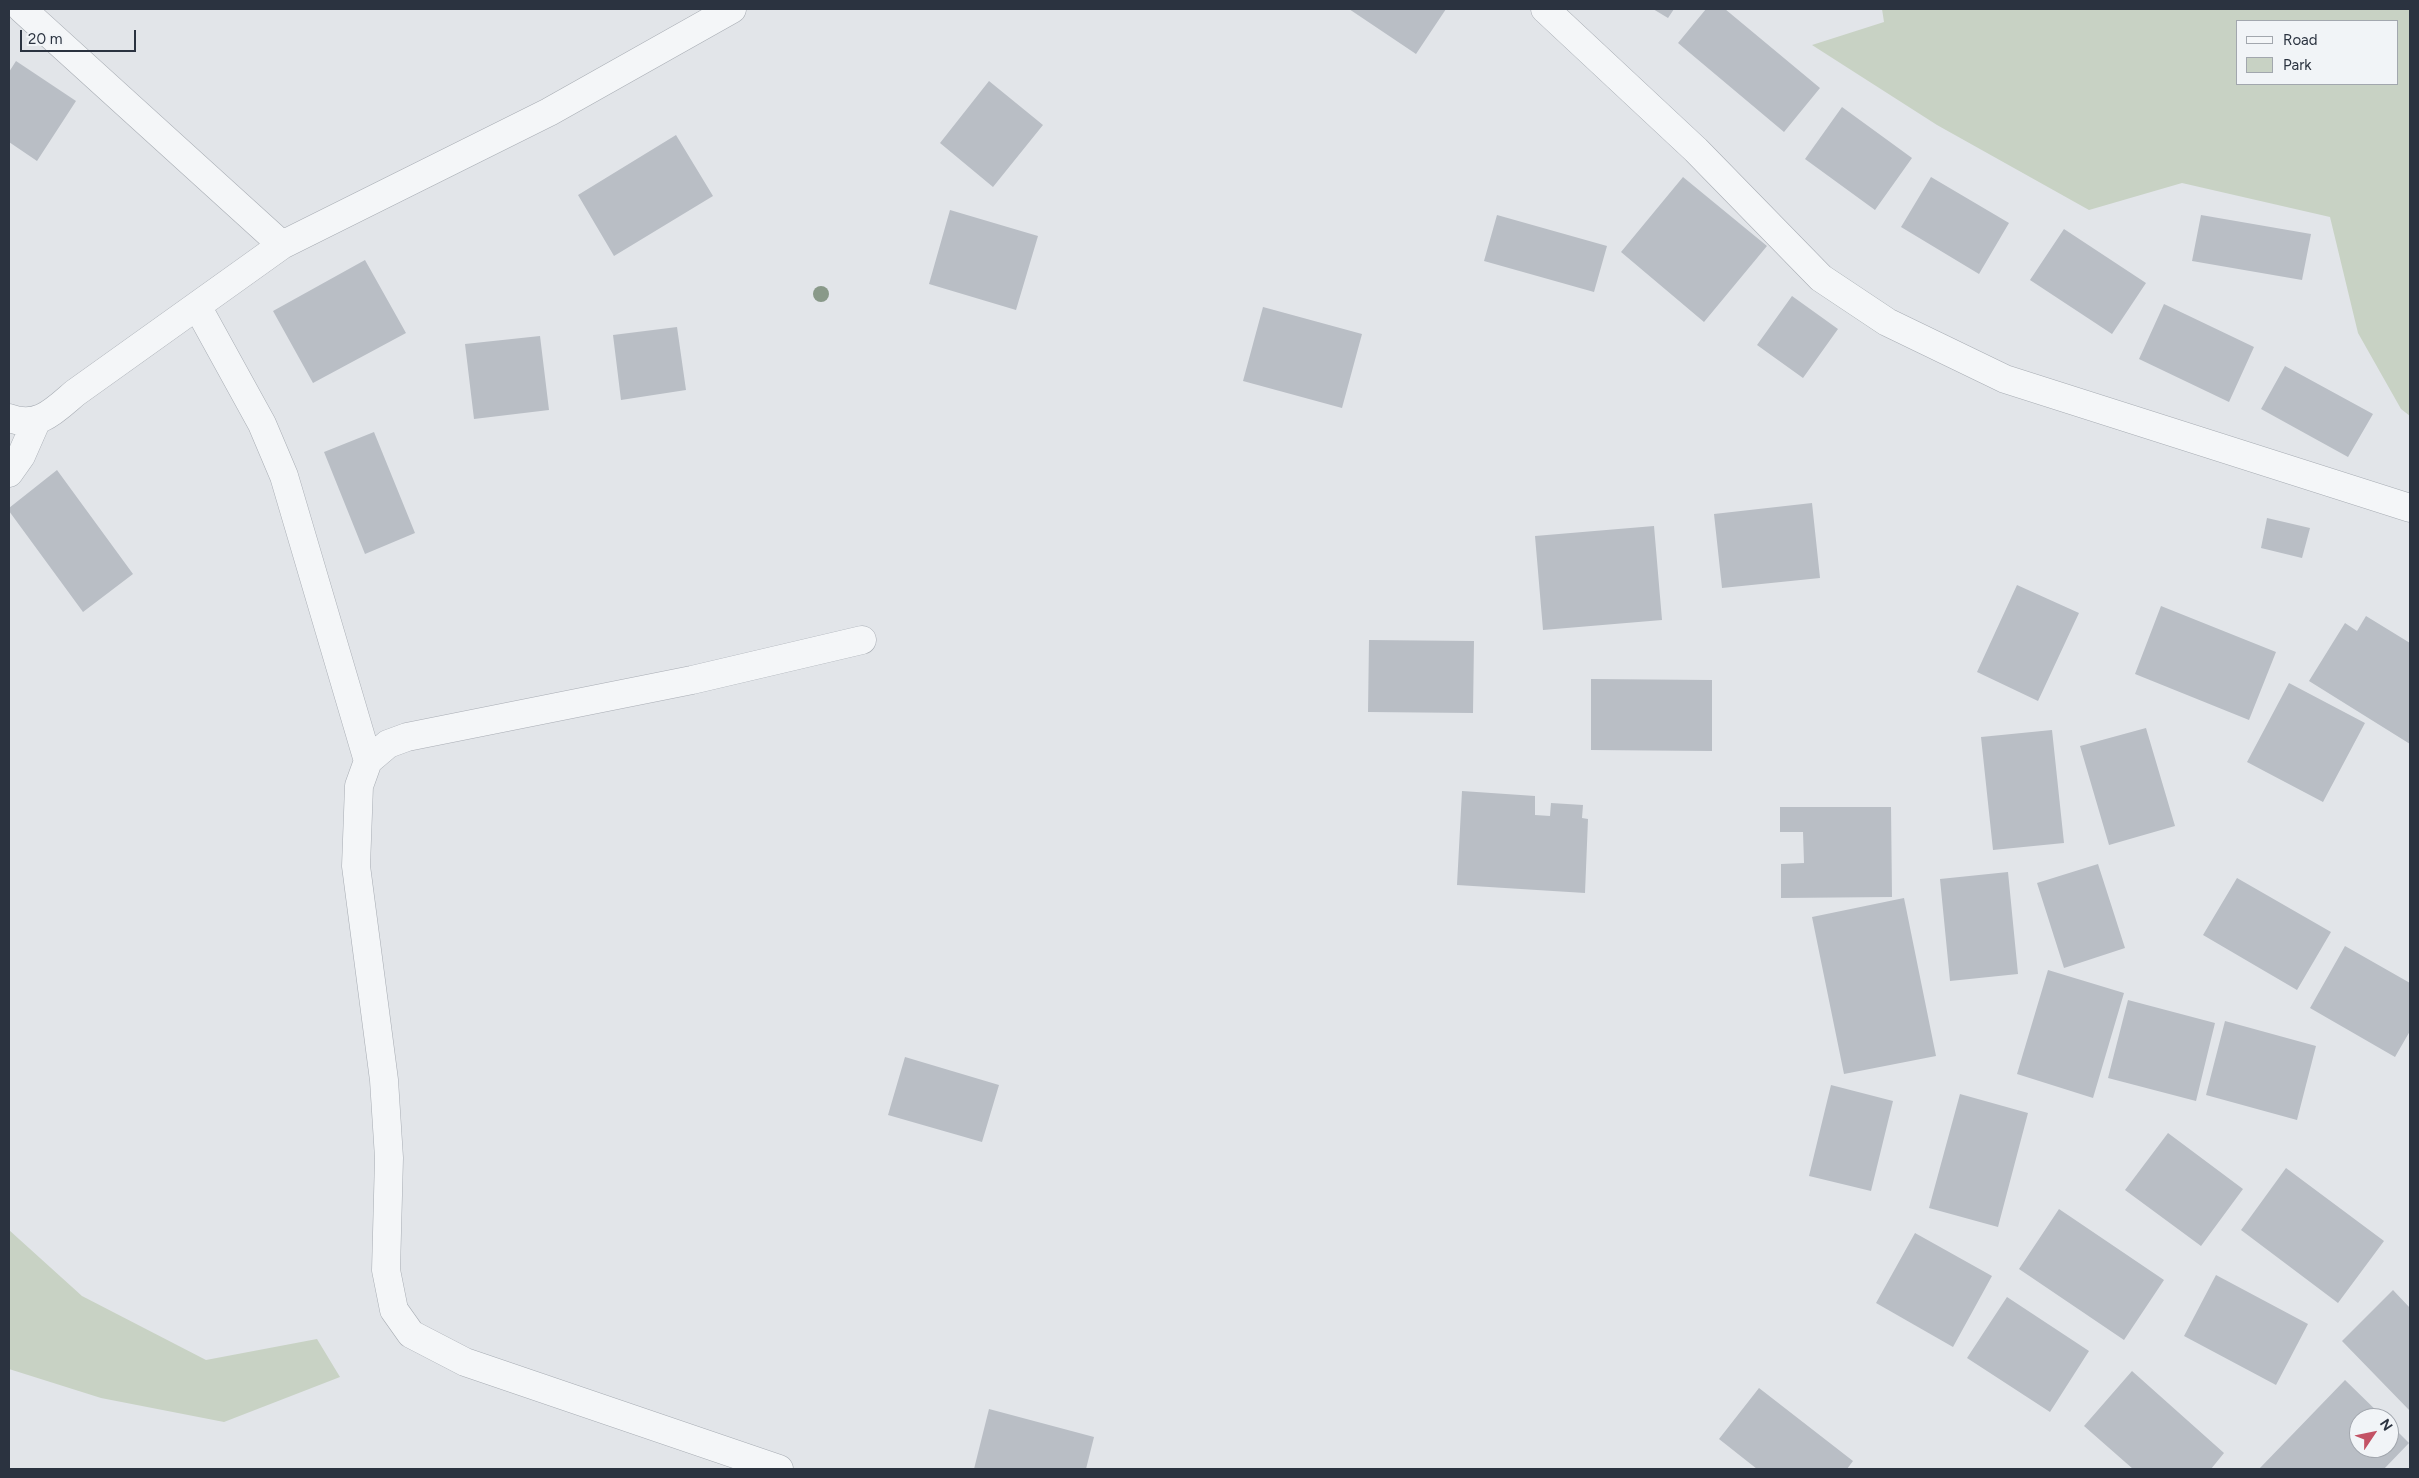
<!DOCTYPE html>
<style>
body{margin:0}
#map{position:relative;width:2419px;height:1478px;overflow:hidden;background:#e2e5e9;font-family:Figtree,sans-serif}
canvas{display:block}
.frame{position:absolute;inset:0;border:10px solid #2b3340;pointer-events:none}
.legend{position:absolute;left:2236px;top:20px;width:162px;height:65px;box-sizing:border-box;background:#f1f4f7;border:1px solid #a2a7ae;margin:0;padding:6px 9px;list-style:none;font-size:15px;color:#2b3340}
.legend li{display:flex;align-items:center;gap:10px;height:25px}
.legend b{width:25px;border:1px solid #a2a7ae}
.north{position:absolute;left:2349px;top:1408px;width:50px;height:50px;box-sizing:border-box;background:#f1f4f7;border:1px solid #a2a7ae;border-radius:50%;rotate:56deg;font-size:14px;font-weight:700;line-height:20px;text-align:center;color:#2b3340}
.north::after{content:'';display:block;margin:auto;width:18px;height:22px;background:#c35265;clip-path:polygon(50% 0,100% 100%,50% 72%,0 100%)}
.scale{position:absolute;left:20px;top:30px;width:116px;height:22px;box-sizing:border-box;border:2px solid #2b3340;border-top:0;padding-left:6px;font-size:15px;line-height:18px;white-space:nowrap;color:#2b3340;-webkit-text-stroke:4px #f1f4f7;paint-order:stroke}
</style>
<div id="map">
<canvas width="2419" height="1478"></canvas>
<div class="frame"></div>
<ul class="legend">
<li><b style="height:6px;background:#f4f6f8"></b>Road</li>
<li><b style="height:14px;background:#c8d2c4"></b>Park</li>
</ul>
<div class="north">N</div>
<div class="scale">20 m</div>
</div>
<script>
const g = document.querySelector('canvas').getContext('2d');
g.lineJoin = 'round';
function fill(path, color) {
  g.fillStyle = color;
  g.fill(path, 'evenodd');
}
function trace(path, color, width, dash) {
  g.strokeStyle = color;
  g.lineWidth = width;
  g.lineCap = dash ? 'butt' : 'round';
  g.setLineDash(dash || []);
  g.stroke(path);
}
const green = new Path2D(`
 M1882,9H2410V416L2401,409L2358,333L2330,217L2182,183L2089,210L1937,125L1812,45L1884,22ZM2238,21H2398V84H2238Z
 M9,1230L82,1296L206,1360L317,1339L340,1377L224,1422L101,1398L9,1369Z`);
const building = new Path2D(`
 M1349,9H1446L1416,54Z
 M1653,9H1674L1668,18Z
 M1706,9H1725L1820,88L1784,132L1678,43Z
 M16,61L76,101L37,161L9,142V72Z
 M989,81L1043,125L993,187L940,143Z
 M1842,107L1912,158L1875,210L1805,159Z
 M676,135L713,196L614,256L578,195Z
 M1683,177L1767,246L1704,322L1621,252Z
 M1931,177L2009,223L1979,274L1901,227Z
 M950,210L1038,236L1016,310L929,284Z
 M1497,215L1607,246L1594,292L1484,261Z
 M2201,215L2311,234L2302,280L2192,261Z
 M2064,229L2146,283L2112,334L2030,280Z
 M365,260L406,333L313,383L273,311Z
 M1792,296L1838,329L1803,378L1757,345Z
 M2164,304L2254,347L2229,402L2139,359Z
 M1263,307L1362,334L1342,408L1243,381Z
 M677,327L686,390L621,400L613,335Z
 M540,336L549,410L474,419L465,344Z
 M2285,366L2373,414L2348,457L2261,409Z
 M374,432L415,533L365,554L324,452Z
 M57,470L133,574L83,612L9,511V508Z
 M1812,503L1820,578L1722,588L1714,514Z
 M2267,518L2310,528L2302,558L2261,548Z
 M1654,526L1662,620L1543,630L1535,536Z
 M2017,585L2079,613L2038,701L1977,672Z
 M2161,606L2276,652L2249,720L2135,674Z
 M2366,616L2410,643V744L2309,681L2345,623L2357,631Z
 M1369,640L1474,641L1473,713L1368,712Z
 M1591,679L1712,680V751L1591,750Z
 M2289,683L2365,723L2323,802L2247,762Z
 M2146,728L2175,826L2109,845L2080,746Z
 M2052,730L2064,843L1993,850L1981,737Z
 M1462,791L1535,796V815L1550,816L1551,803L1583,805L1582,818L1588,819L1585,893L1457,885Z
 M1780,807H1891L1892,897L1781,898V864L1804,863L1803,832H1780Z
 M2098,864L2125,948L2064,968L2037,883Z
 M2008,872L2018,974L1950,981L1940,879Z
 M2237,878L2331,932L2297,990L2203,935Z
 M1904,898L1936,1056L1844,1074L1812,917Z
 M2345,946L2410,983V1031L2395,1057L2310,1008Z
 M2048,970L2124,993L2093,1098L2017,1074Z
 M2128,1000L2215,1023L2196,1101L2108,1078Z
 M2225,1021L2316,1046L2297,1120L2206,1095Z
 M905,1057L999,1085L982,1142L888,1115Z
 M1831,1085L1893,1101L1871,1191L1809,1176Z
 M1960,1094L2028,1113L1998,1227L1929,1208Z
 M2168,1133L2243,1189L2201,1246L2125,1190Z
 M2286,1168L2384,1241L2338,1303L2241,1230Z
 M2059,1209L2164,1280L2124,1340L2019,1269Z
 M1915,1233L1992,1276L1953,1347L1876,1303Z
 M2216,1275L2308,1324L2276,1385L2184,1336Z
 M2393,1290L2410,1308V1411L2342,1341Z
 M2007,1297L2089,1351L2050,1412L1967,1358Z
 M2132,1371L2224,1453L2211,1469H2133L2084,1426Z
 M2345,1380L2384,1418H2359V1448H2389V1423L2409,1443L2384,1469H2259Z
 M1759,1388L1853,1461L1847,1469H1757L1719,1439Z
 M989,1409L1094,1437L1086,1469H974Z`);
const street = new Path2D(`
 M22,9L282,245
 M1545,9L1696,150L1821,278L1887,322L2005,379L2410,508
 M197,306L262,424L284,476L368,761
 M9,418C38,429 54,411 75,393L282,245L549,112L732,9
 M9,473L21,456L36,422
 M779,1469L465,1362L411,1334L394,1310L386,1270L389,1158L384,1080L356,866L359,786L368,761L388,744L407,737L692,680L862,640`);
const trees = [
 [821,294]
];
fill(green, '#c8d2c4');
fill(building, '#b9bec5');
trace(street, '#a7acb3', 29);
trace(street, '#f4f6f8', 28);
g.fillStyle = '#899989';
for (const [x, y] of trees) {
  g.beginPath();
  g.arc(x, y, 8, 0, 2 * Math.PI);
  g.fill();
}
</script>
